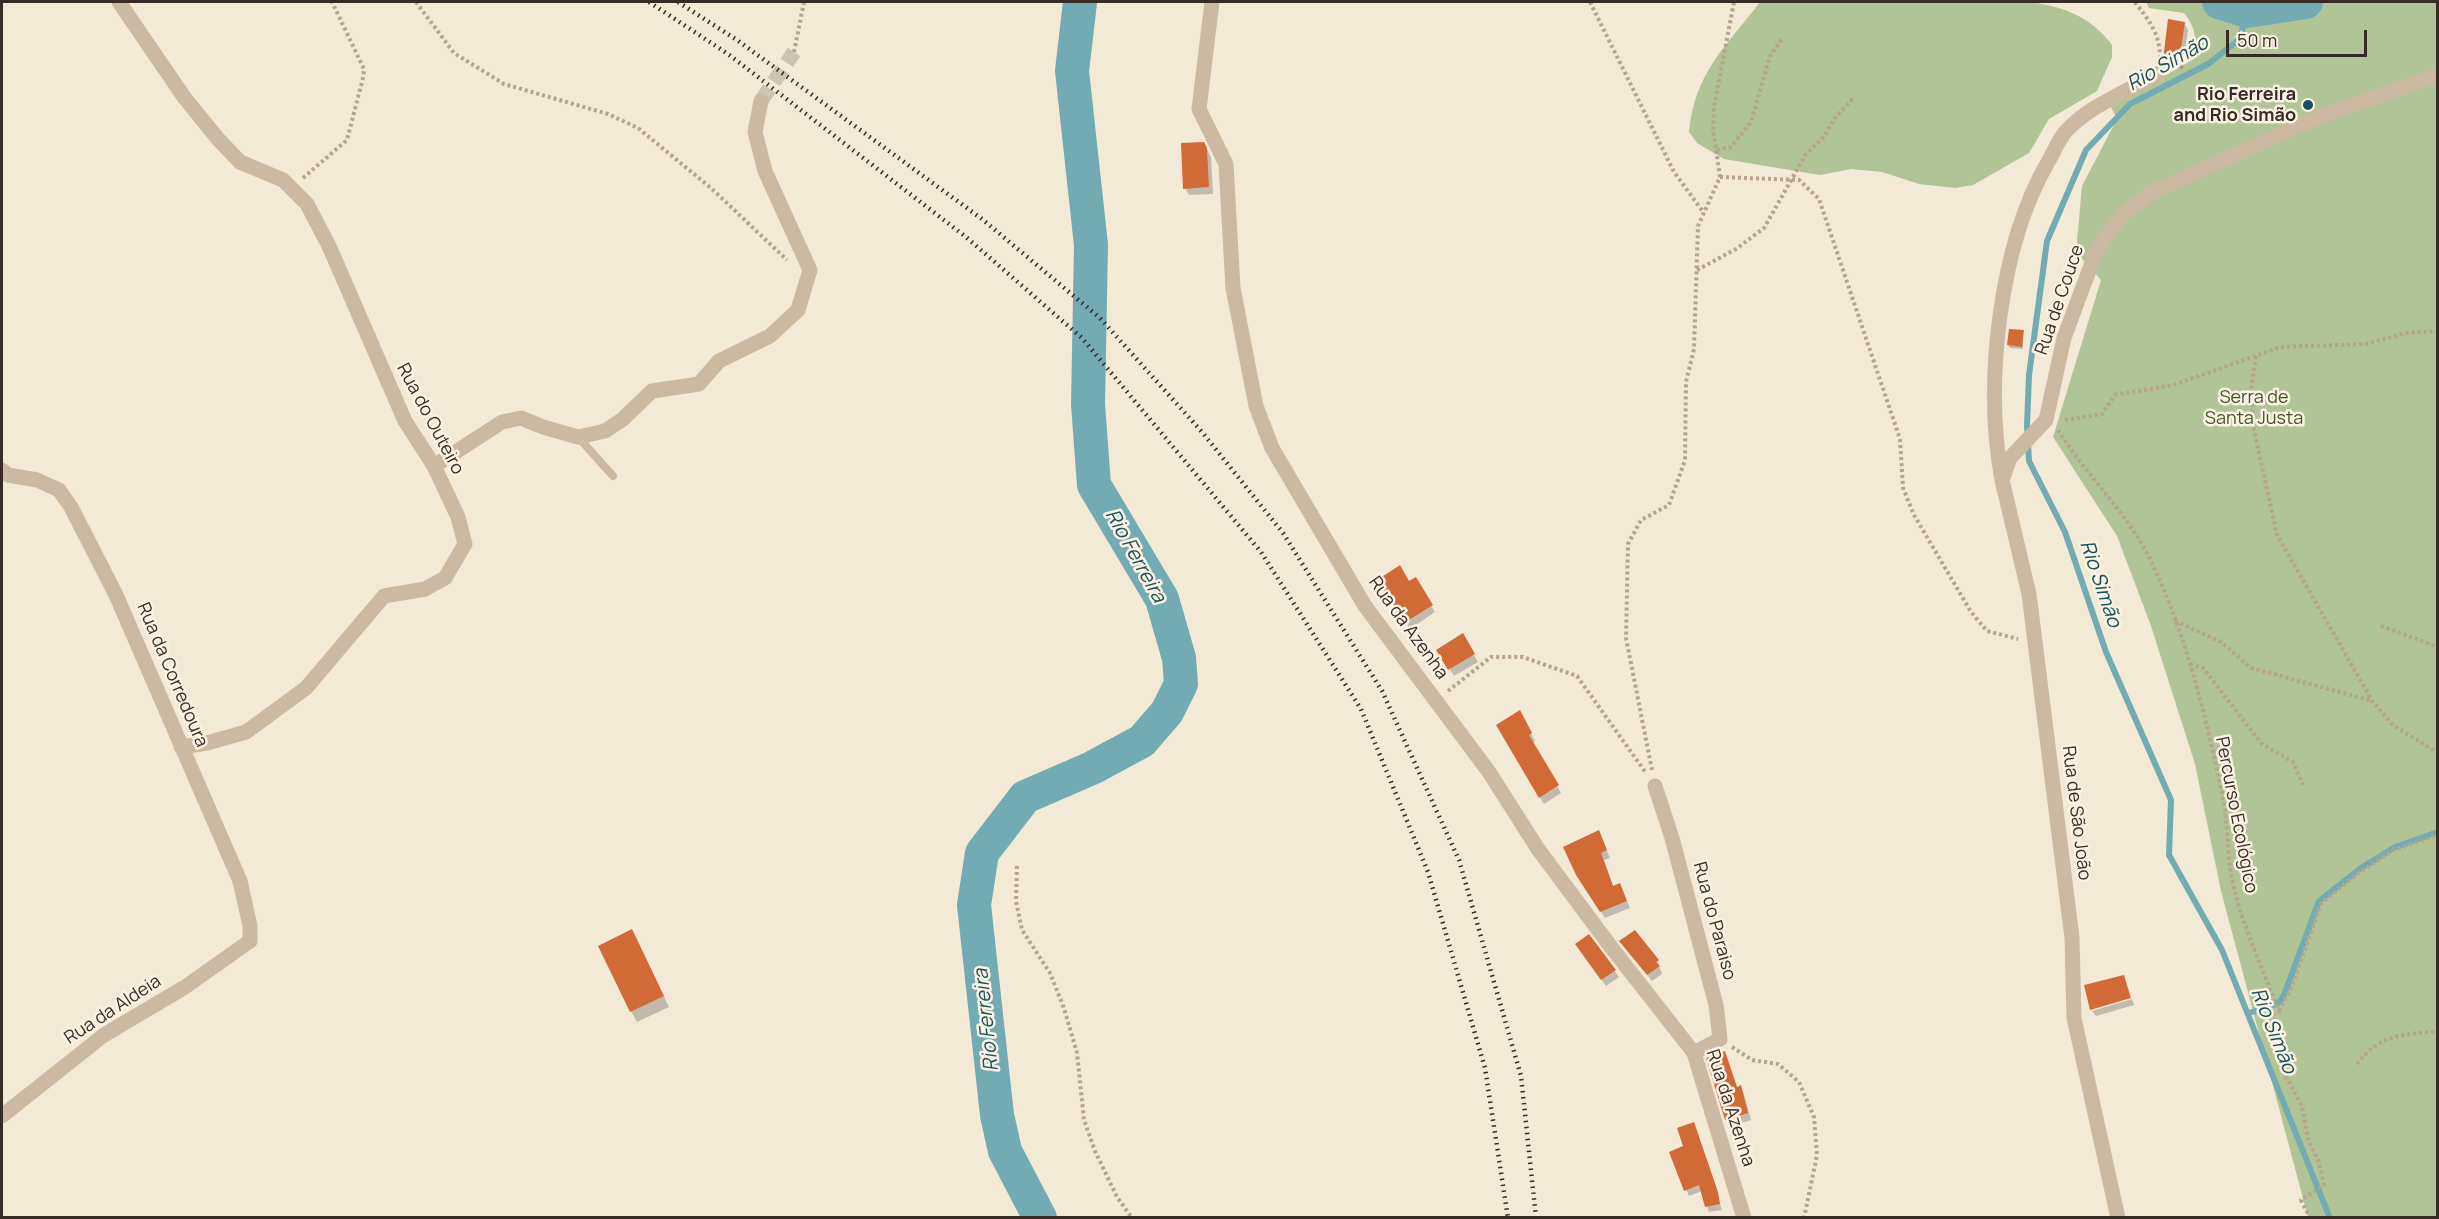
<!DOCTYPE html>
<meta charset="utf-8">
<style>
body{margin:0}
#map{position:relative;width:2439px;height:1219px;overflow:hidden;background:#f3e9d7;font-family:Manrope,sans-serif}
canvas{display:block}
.frame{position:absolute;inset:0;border:3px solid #362c25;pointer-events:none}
.scale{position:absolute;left:2226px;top:30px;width:141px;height:27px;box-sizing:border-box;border:3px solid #362c25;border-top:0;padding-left:8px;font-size:18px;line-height:21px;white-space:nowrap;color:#362c25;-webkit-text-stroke:4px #fbf2e4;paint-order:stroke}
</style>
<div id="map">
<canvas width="2439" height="1219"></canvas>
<div class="frame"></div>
<div class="scale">50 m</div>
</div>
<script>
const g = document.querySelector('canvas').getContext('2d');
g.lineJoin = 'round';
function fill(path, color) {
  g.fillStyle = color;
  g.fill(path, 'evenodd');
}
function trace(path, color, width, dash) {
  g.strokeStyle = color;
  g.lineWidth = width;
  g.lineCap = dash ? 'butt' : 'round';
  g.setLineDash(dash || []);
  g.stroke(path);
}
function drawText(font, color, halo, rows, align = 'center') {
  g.font = font + ' Manrope,sans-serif';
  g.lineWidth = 5;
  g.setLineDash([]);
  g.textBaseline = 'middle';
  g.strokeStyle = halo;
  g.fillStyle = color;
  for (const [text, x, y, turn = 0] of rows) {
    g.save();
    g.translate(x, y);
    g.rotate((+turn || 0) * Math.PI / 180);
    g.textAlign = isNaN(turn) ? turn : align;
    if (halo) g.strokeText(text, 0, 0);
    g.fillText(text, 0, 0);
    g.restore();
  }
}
const green = new Path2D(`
 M1760,2H2027C2061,5 2092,17 2112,45V57L2097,91L2049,119L2029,153L1973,185L1955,188L1919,184L1882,172L1851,169L1820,175L1724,159L1697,143L1689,132C1695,72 1725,48 1760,2Z
 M2146,2H2437V1217H2308L2221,891L2195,764L2151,626L2117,536L2053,437L2101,280L2076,252L2082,186L2117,119L2111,107L2194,59C2197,42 2196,27 2184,13L2149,8Z`);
const shadow = new Path2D(`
 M2184,23L2188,30L2183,69L2168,66L2164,59Z
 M1204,144L1211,157L1213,194L1189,195L1185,188Z
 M2023,332V349L2010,348L2008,345Z
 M1415,579L1435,612L1410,629L1379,580L1408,583Z
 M1462,635L1478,662L1454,676L1438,650Z
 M1519,712L1535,741L1532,743L1561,793L1544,804L1498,725Z
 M1599,832L1610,858L1604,860L1614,888L1620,885L1630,908L1605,918L1582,882Z
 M1589,936L1619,977L1606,986L1581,951Z
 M1621,941L1657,960L1662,974L1652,981Z
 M638,942L669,1007L637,1022L631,1011Z
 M2132,999L2134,1005L2096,1016L2092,1011Z
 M1724,1053L1737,1088L1740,1087L1744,1094L1751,1120L1730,1127L1708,1059Z
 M1696,1130L1722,1210L1709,1212L1702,1191L1689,1196L1671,1153L1685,1147Z`);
const stream = new Path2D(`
 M2247,11L2240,39L2208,64L2130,104L2086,150L2047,241L2029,375L2027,426L2029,461L2065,532L2106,652L2171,800L2169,855L2222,950L2330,1218
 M2249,1013L2279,1003L2284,995L2319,901L2361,868L2395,847L2438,832`);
const river = new Path2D(`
 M2219,2L2247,11L2306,2
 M1040,1218L1005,1151L997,1115L974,905L982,853L1025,797L1092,768L1142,741L1167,712L1181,684L1179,658L1162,599L1094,485L1088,404L1091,245L1072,71L1080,2`);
const building = new Path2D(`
 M2168,19L2185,22L2179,62L2163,60Z
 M1204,142L1207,148L1209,187L1183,189L1181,143Z
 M2009,329L2024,330L2022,347L2007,345Z
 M1400,565L1409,581L1416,577L1433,605L1404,623L1377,580Z
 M1463,633L1475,654L1448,670L1436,650Z
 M1520,710L1532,733L1529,735L1559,785L1539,798L1496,725Z
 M1599,830L1607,850L1601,853L1613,886L1620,883L1627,901L1600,912L1576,875L1563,847Z
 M632,929L664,996L630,1012L598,946Z
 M1635,930L1659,960L1656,962L1660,966L1647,975L1619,941Z
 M1589,934L1616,970L1601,980L1575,944Z
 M2124,975L2131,998L2090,1010L2084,985Z
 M1725,1051L1737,1087L1741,1085L1748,1113L1725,1120L1706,1058Z
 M1694,1122L1718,1192L1720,1204L1705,1207L1699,1185L1684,1191L1669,1152L1683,1146L1677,1128Z`);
const minorTunnel = new Path2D(`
 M761,101L794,52`);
const path = new Path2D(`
 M416,2L454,53L504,84L608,114L638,128L711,188L787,260
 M1590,2L1674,172L1704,213
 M2135,2C2149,21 2160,33 2160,58
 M794,52L804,2
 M1717,150L1731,147L1751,122L1770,56L1782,39
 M1720,177L1799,180L1819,199L1900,439L1903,488L1914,515L1971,612L1987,631L2018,639
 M303,178L347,140L363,78L364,69L332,2
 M1697,270L1736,249L1764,228L1806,154L1824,137L1834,119L1854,97
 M2256,356L2251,389L2254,430L2277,535L2373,702L2393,725L2438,753
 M2065,420L2102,414L2115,395L2173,385L2281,347L2366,344L2406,333L2438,331
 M2058,430C2086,475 2126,511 2150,559C2186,633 2206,717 2223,798C2229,827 2226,857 2234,888C2244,930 2264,971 2279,1012L2267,1017L2278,1042L2280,1065L2302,1106L2308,1140L2319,1162L2324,1185L2301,1200L2310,1218
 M2175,621L2221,642L2251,668L2373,701
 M2381,626L2438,647
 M2190,664L2203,668L2262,744L2293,762L2304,787
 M1448,691L1491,657H1523L1577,676L1646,773
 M1652,770L1626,638L1628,544L1641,520L1669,505L1685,460L1686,382L1694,349L1698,226L1720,177L1713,128L1714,107L1734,2
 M1017,866L1016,901L1022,930L1050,973L1064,1008L1077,1053L1084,1120L1095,1151L1117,1197L1132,1218
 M2279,1011L2292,986L2321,904L2357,874L2394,850L2438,835
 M1732,1047L1752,1060L1778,1064L1799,1082L1814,1117L1817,1155L1804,1218
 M2357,1064C2379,1034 2403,1035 2438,1031`);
const service = new Path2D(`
 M578,437L613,476`);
const minor = new Path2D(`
 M119,2L184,97L218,139L240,162L283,180L307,204L329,246L405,421L434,466L458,517L465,544L445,578L425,589L384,596L306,688L246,732L207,743L181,747
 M1212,2L1199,109L1226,164L1233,288L1256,406L1272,448L1365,606L1489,772L1538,849L1611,947L1694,1053L1744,1218
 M434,466L502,422L521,418L543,427L578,437L605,431L623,419L652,391L699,384L719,361L770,336L798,310L810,270L765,171L755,132L761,101
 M2,470L8,475L37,480L59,490L71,507L116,595L240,881L250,926V941L185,987L104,1035L2,1116
 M2002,480C1984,385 1999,246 2048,162C2054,152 2059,138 2067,130C2092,104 2129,91 2159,73
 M1655,786L1672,838L1716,1005L1720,1039L1694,1053
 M2118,1218L2074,1018L2072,938L2029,594L2002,480L2010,458L2046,420L2064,338L2097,249L2123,214L2154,191L2319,117L2438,75`);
const rail = new Path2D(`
 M649,2L728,54L966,237L1082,338L1261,552L1361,709L1428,872L1485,1068L1508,1218
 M678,2L737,40L982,219L1100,318L1202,432L1283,533L1382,691L1459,860L1521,1076L1536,1218`);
const markers = [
 [2308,105,6,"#17515c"]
];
const poiNames = [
 ["Rio Ferreira",2296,95],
 ["and Rio Simão",2296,116]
];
const streetNames = [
 ["Rua de Couce",2060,300,-71],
 ["Rua do Outeiro",430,419,62],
 ["Rua da Azenha",1408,628,54],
 ["Rua da Corredoura",172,675,67],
 ["Rua de São João",2076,813,83],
 ["Percurso Ecológico",2236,815,79],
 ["Rua do Paraiso",1714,921,75],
 ["Rua da Aldeia",113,1010,-33],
 ["Rua da Azenha",1730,1108,72]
];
const parkNames = [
 ["Serra de",2254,398],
 ["Santa Justa",2254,419]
];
const waterNames = [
 ["Rio Simão",2168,64,-30],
 ["Rio Ferreira",1135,556,61],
 ["Rio Simão",2100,584,71],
 ["Rio Ferreira",987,1020,-96],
 ["Rio Simão",2273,1031,68]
];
fill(green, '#b0c496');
fill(shadow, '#0003');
trace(stream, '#73abb3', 6);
trace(river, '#73abb3', 34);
fill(building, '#d26a37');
trace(minorTunnel, '#cdc3b3', 15, [15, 8]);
trace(path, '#b8a38c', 4, [3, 3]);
trace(service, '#ccb9a2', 8);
trace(minor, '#ccb9a2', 15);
trace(rail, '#362c25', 4.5, [1.5, 4.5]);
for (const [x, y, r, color] of markers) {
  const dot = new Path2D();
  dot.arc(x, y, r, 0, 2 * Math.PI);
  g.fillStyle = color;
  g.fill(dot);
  trace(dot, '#fbf2e4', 2);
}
drawText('bold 18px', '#362c25', '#fbf2e4', poiNames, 'right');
drawText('18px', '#362c25', '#fbf2e4', streetNames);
drawText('18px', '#415727', '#fbf2e4', parkNames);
drawText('italic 20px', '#17515c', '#fbf2e4', waterNames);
</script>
